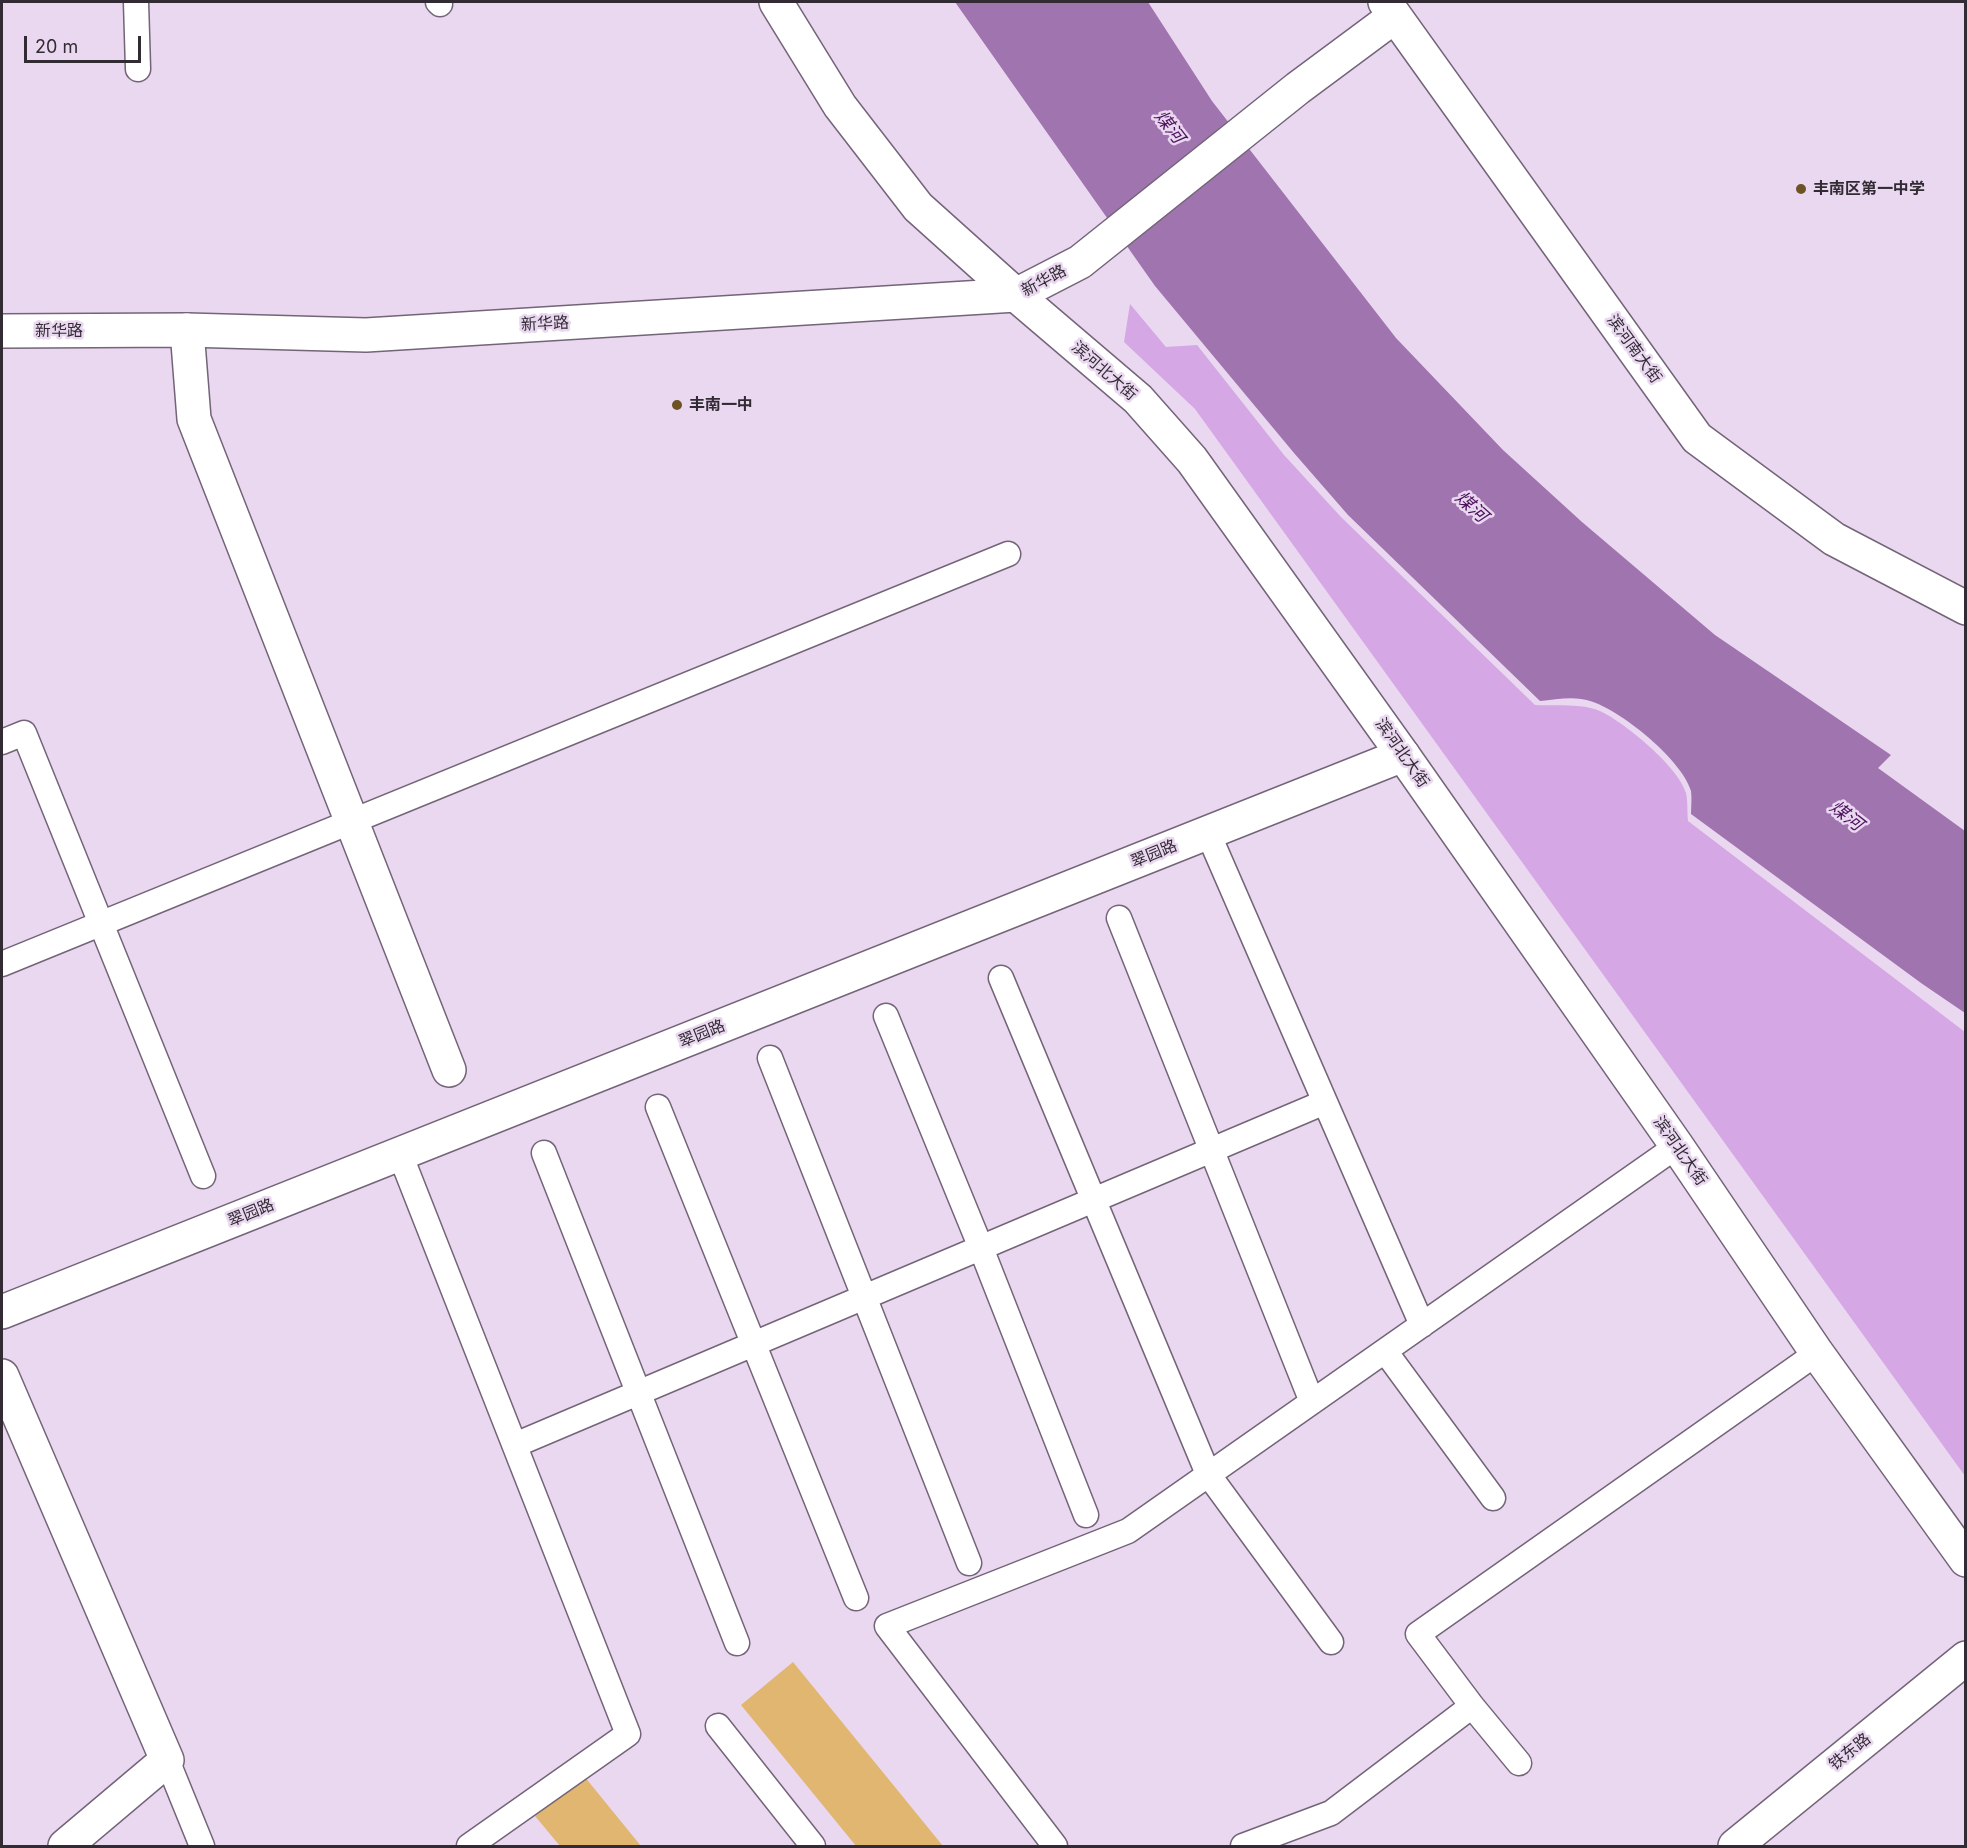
<!DOCTYPE html>
<meta charset="utf-8">
<style>
body{margin:0}
#map{position:relative;width:1967px;height:1848px;overflow:hidden;background:#ead8f0;font-family:Inter,sans-serif}
canvas{display:block}
.frame{position:absolute;inset:0;border:3px solid #322b34;pointer-events:none}
.scale{position:absolute;left:24px;top:36px;width:117px;height:27px;box-sizing:border-box;border:3px solid #322b34;border-top:0;padding-left:8px;font-size:18px;line-height:21px;white-space:nowrap;color:#322b34;-webkit-text-stroke:4px #ead8f0;paint-order:stroke}
</style>
<div id="map">
<canvas width="1967" height="1848"></canvas>
<div class="frame"></div>
<div class="scale">20 m</div>
</div>
<script>
const g = document.querySelector('canvas').getContext('2d');
g.lineJoin = 'round';
function fill(path, color) {
  g.fillStyle = color;
  g.fill(path, 'evenodd');
}
function trace(path, color, width, dash) {
  g.strokeStyle = color;
  g.lineWidth = width;
  g.lineCap = dash ? 'butt' : 'round';
  g.setLineDash(dash || []);
  g.stroke(path);
}
function drawText(font, color, halo, rows, align = 'center') {
  g.font = font + ' Inter,"Noto Sans SC",sans-serif';
  g.lineWidth = 5;
  g.setLineDash([]);
  g.textBaseline = 'middle';
  g.strokeStyle = halo;
  g.fillStyle = color;
  for (const [text, x, y, turn = 0] of rows) {
    g.save();
    g.translate(x, y);
    g.rotate((+turn || 0) * Math.PI / 180);
    g.textAlign = isNaN(turn) ? turn : align;
    if (halo) g.strokeText(text, 0, 0);
    g.fillText(text, 0, 0);
    g.restore();
  }
}
const green = new Path2D(`
 M1130,304L1166,347L1197,345L1284,455L1341,517L1535,705C1555,706 1582,703 1600,711C1624,722 1679,767 1686,793C1688,802 1687,812 1688,821L1965,1032V1476L1195,409L1124,342Z`);
const water = new Path2D(`
 M955,2H1148L1212,101L1396,338L1503,450L1582,522L1715,635L1891,755L1878,768L1965,831V1013L1921,983L1691,814C1691,807 1692,798 1691,791C1683,760 1613,702 1581,699C1568,697 1553,700 1540,701L1348,515L1294,453L1155,286Z`);
const building = new Path2D(`
 M793,1662L943,1846H856L741,1705Z
 M584,1776L641,1846H560L535,1816Z`);
const service = new Path2D(`
 M136,2L138,69
 M438,2L440,4
 M2,742L24,733L203,1176
 M1208,833L1422,1325
 M1119,918L1312,1402
 M2,964L1008,554
 M1001,978L1208,1474L1331,1642
 M886,1016L981,1248L1086,1515
 M770,1058L969,1563
 M658,1107L856,1598
 M544,1153L737,1643
 M400,1154L628,1734L469,1846
 M1385,1351L1493,1498
 M515,1445L1325,1102
 M718,1726L813,1846
 M167,1760L202,1846
 M1519,1763L1472,1706L1418,1634L1817,1353
 M1055,1846L887,1626L1128,1531L1677,1146
 M1243,1846L1331,1813L1472,1706`);
const minor = new Path2D(`
 M187,330L194,419L449,1070
 M2,1376L167,1760L65,1846`);
const tertiary = new Path2D(`
 M1385,2L1697,438L1834,539L1966,608
 M2,331L187,330L366,335L1016,295L1080,262L1298,88L1395,16
 M2,1312L1403,755
 M1735,1846L1966,1658`);
const secondary = new Path2D(`
 M776,2L840,106L918,207L1016,295L1138,399L1192,460L1403,755L1677,1146L1817,1353L1966,1560`);
const markers = [
 [1801,189,6,"#6d5224"],
 [677,405,6,"#6d5224"]
];
const poiNames = [
 ["丰南区第一中学",1813,189],
 ["丰南一中",689,405]
];
const streetNames = [
 ["新华路",1044,281,-28],
 ["新华路",545,324,-3],
 ["新华路",59,331],
 ["滨河南大街",1634,349,54],
 ["滨河北大街",1104,371,41],
 ["滨河北大街",1402,753,55],
 ["翠园路",1154,854,-22],
 ["翠园路",702,1034,-22],
 ["滨河北大街",1680,1151,55],
 ["翠园路",251,1213,-22],
 ["铁东路",1850,1752,-39]
];
const waterNames = [
 ["煤河",1169,127,52],
 ["煤河",1471,507,42],
 ["煤河",1846,816,38]
];
fill(green, '#d5a7e5');
fill(water, '#a074af');
fill(building, '#e1b671');
trace(service, '#736478', 27);
trace(minor, '#736478', 36);
trace(tertiary, '#736478', 36);
trace(secondary, '#736478', 36);
trace(service, '#fff', 24);
trace(minor, '#fff', 33);
trace(tertiary, '#fff', 33);
trace(secondary, '#fff', 33);
for (const [x, y, r, color] of markers) {
  const dot = new Path2D();
  dot.arc(x, y, r, 0, 2 * Math.PI);
  g.fillStyle = color;
  g.fill(dot);
  trace(dot, '#ead8f0', 2);
}
drawText('bold 16px', '#322b34', '#ead8f0', poiNames, 'left');
drawText('16px', '#322b34', '#ead8f0', streetNames);
drawText('italic 18px', '#4c135d', '#ead8f0', waterNames);
</script>
